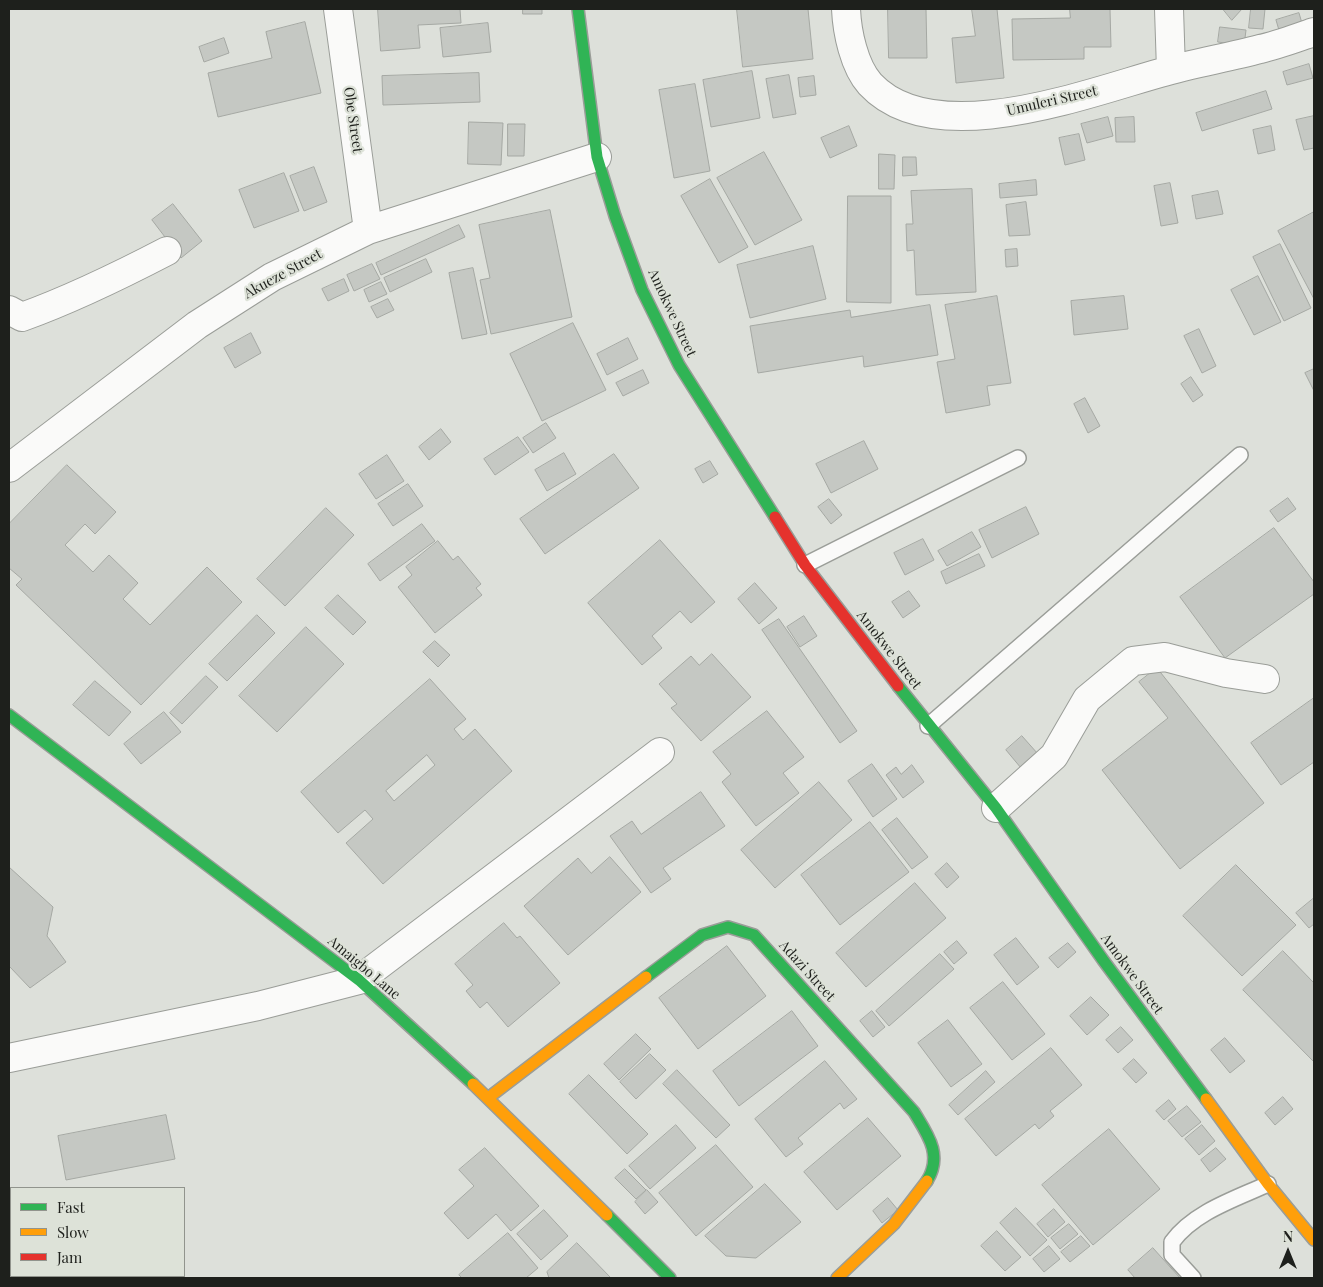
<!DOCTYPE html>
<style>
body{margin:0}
#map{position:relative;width:1323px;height:1287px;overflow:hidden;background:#dde0da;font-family:"Playfair Display",serif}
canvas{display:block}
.frame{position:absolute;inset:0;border:10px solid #1e201c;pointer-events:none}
.legend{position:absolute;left:10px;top:1187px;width:175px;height:90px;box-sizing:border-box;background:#dde2d8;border:1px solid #91948d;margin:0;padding:6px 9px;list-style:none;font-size:15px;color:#1e201c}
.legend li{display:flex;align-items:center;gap:10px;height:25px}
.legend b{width:25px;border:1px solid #91948d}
.north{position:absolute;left:1263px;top:1227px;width:50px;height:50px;-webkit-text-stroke:4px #dde2d8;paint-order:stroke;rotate:0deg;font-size:14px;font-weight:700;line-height:20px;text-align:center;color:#1e201c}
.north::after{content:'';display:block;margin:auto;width:18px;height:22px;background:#1e201c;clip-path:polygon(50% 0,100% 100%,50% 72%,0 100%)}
</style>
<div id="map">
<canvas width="1323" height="1287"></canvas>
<div class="frame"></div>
<ul class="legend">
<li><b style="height:6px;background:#30b455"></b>Fast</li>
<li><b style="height:6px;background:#ff9f0a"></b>Slow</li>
<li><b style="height:6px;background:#e5322d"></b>Jam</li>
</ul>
<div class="north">N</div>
</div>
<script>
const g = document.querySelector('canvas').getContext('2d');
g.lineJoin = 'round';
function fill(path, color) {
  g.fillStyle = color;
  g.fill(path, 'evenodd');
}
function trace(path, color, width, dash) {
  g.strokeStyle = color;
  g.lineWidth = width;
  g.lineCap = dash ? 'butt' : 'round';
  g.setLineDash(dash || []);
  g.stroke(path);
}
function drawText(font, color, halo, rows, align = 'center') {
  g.font = font + ' "Playfair Display",serif';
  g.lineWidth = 4.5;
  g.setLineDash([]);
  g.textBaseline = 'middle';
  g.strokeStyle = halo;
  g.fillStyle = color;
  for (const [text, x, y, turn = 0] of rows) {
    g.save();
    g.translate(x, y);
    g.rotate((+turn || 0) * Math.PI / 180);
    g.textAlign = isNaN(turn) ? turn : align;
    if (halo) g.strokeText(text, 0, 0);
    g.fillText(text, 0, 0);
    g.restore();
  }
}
const building = new Path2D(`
 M378,9H460L461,23L418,25L420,48L381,51Z
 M523,9H542V14H523Z
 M737,9H808L813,59L743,67Z
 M888,9H926L927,58H889Z
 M972,9H997L1004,78L956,83L952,38L975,36Z
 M1070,9H1110L1111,47H1084V59L1013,60L1012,19L1070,18Z
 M1223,9H1242L1232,20Z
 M1251,9H1265L1263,29L1249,28Z
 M1299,13L1304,30L1281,37L1276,20Z
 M305,22L321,93L218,117L208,73L272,58L266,32Z
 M488,23L491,52L443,57L440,28Z
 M1220,27L1246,30L1244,46L1218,42Z
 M224,38L229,53L204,62L199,47Z
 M1309,64L1313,78L1287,85L1283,72Z
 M752,71L760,118L711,127L703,80Z
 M479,73L480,102L383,105L382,76Z
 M789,75L796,114L773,118L766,79Z
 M814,76L816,95L800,97L798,78Z
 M695,84L710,171L674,178L659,90Z
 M1266,91L1272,109L1202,131L1196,113Z
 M1314,116V148L1304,150L1296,120Z
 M1108,117L1113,136L1087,143L1081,124Z
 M1134,117L1135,142H1116L1115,118Z
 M469,122L503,123L501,165L468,164Z
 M508,124H525L524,156H508Z
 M849,126L857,146L830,158L821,138Z
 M1271,126L1275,150L1258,154L1253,130Z
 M1079,134L1085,160L1065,165L1059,138Z
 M764,152L802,220L755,245L717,178Z
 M879,154L895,155L894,189H879Z
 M903,157H916L917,175L903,176Z
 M314,167L327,202L304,211L290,176Z
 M284,173L299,211L254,228L239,190Z
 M710,179L748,247L719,263L681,196Z
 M1036,180L1037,195L1000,198L999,184Z
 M1170,183L1178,223L1161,226L1154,186Z
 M972,189L976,292L916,295L914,250L907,251L906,224H913L911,191Z
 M1218,191L1223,214L1196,219L1192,196Z
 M848,196H891V303L847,302Z
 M1026,202L1030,235L1009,236L1006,205Z
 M173,204L202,241L181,258L152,220Z
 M550,210L572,317L491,334L480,280L490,278L479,225Z
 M1314,212V299L1278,231Z
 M459,225L465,237L381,275L376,263Z
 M1280,244L1311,308L1284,321L1253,257Z
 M813,246L826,299L750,318L737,265Z
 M1017,249L1018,266L1006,267L1005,250Z
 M426,259L432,272L390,292L384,278Z
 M372,264L380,279L354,291L347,275Z
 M473,268L487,334L462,339L449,273Z
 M1258,276L1281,322L1254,335L1231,290Z
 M344,279L349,291L328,301L322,289Z
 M381,282L387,294L369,302L364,290Z
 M997,296L1011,383L987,386L990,405L946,413L937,362L955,359L945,305Z
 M1124,296L1128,329L1074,335L1071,301Z
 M388,299L394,310L377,318L371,307Z
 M930,305L938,355L864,367L863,356L758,373L750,326L850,310L851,317Z
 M573,323L606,390L542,421L510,354Z
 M1199,329L1216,366L1202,373L1184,336Z
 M251,333L261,353L235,368L224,348Z
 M628,338L638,359L607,375L597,354Z
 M1314,369V391L1305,373Z
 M643,370L649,383L623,396L616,383Z
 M1191,377L1203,395L1193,402L1181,384Z
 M1085,398L1100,426L1088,433L1074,404Z
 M546,423L556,438L533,453L523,438Z
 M441,429L451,442L429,460L419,447Z
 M518,437L529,452L495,475L484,459Z
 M864,441L878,469L831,493L816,464Z
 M564,453L576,474L547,491L535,470Z
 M614,454L639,488L545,554L520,519Z
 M387,455L404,481L376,499L359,474Z
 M710,461L718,474L703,483L695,469Z
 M67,465L116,512L95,534L85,524L65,545L93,572L109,555L138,583L123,599L150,625L207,567L242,602L141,705L16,585L22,579L9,568V524Z
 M408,484L423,506L393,526L378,504Z
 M1288,498L1296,509L1278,522L1270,511Z
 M829,499L842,515L831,524L818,507Z
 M1026,507L1039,534L992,558L979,530Z
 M326,508L354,535L285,606L257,579Z
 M422,524L435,541L380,581L368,564Z
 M1274,528L1314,582V594L1225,658L1180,597Z
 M972,532L981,547L947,566L938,551Z
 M923,539L934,560L905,575L894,553Z
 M660,540L715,602L691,623L680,611L652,636L662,648L642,665L588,603Z
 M438,541L453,560L458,556L481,584L476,588L482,595L435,633L398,587L412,575L406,567Z
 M979,554L985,566L946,584L941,572Z
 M755,583L777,608L759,624L738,599Z
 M909,591L920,606L903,618L892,602Z
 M338,595L366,622L353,635L325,608Z
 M257,615L275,633L227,681L209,664Z
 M804,616L817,636L800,647L787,627Z
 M779,619L857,731L840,743L762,630Z
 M306,627L344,664L277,732L239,696Z
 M435,641L450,655L438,667L423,652Z
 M712,654L751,697L701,741L671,708L677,704L659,684L691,656L699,665Z
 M1157,668L1264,803L1180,869L1102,770L1168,718L1139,682Z
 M206,676L218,687L182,724L170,713Z
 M430,679L466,719L454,729L463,740L475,729L512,771L383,884L346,843L373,819L365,810L338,833L301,792ZM427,755L435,765L394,801L386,791Z
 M95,681L131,712L109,736L73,705Z
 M1314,698V762L1281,785L1251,743Z
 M767,711L804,757L783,773L799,793L756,826L722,782L731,774L713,752Z
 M164,712L181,732L141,764L124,744Z
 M1022,736L1038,754L1021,768L1006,750Z
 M872,764L897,799L873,817L848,781Z
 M912,765L924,782L903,798L886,775L896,767L901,774Z
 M819,782L852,820L775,888L741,850Z
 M701,792L725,826L663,868L671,879L651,893L610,836L632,821L641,834Z
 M897,818L928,857L912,869L882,830Z
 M870,822L909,872L840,925L801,875Z
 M610,857L641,892L568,955L524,906L578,858L591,873Z
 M947,863L959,877L947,888L935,874Z
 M1236,865L1296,925L1242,976L1183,916Z
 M9,867L53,907L47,936L66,962L30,988L9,966Z
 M915,883L946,918L866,987L836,953Z
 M1314,898V924L1309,928L1296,913Z
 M504,923L517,938L520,936L560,983L508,1027L487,1002L480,1008L466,991L473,985L455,964Z
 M1016,938L1039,967L1017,985L994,955Z
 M957,941L967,953L954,964L944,952Z
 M1068,943L1076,952L1058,968L1049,958Z
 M727,946L766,996L698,1049L659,998Z
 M1283,951L1314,983V1062L1243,990Z
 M940,954L954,969L889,1026L876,1011Z
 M1003,982L1045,1034L1012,1060L970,1008Z
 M1091,997L1109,1015L1087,1035L1070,1016Z
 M792,1011L818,1046L739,1106L713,1071Z
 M872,1011L885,1027L873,1037L860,1021Z
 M948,1020L982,1064L951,1087L918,1043Z
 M1121,1027L1133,1040L1118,1053L1106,1040Z
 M636,1034L651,1049L619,1080L604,1064Z
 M1225,1038L1245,1061L1230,1073L1211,1050Z
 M1051,1048L1082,1085L1050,1111L1054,1116L1039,1129L1035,1124L996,1156L965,1119Z
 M650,1054L666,1070L636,1099L620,1082Z
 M1134,1059L1147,1073L1136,1083L1123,1069Z
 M825,1061L857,1099L844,1109L840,1103L798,1138L803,1144L786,1157L755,1119Z
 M677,1070L730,1125L716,1138L663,1084Z
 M986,1071L995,1082L958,1115L949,1105Z
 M589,1075L648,1134L627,1154L569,1094Z
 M1283,1097L1293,1109L1275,1125L1265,1113Z
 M1169,1100L1176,1109L1164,1120L1156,1111Z
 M1187,1106L1201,1122L1182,1137L1168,1121Z
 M166,1115L175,1159L66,1180L58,1136Z
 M868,1118L901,1156L837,1210L804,1172Z
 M676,1125L696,1148L650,1189L629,1166Z
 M1202,1125L1215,1141L1199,1155L1185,1139Z
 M1109,1129L1160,1189L1093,1245L1042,1185Z
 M716,1145L753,1187L696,1236L659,1193Z
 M485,1148L539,1206L511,1231L496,1214L468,1239L444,1213L474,1186L459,1170Z
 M1216,1148L1226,1159L1210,1172L1201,1160Z
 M625,1169L646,1190L636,1199L615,1178Z
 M765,1184L801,1222L756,1258L726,1256L705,1236Z
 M647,1190L658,1202L645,1214L635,1202Z
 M888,1198L898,1210L882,1223L873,1211Z
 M1016,1208L1047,1240L1030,1256L1000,1223Z
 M1054,1209L1065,1222L1048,1237L1037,1224Z
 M544,1210L568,1236L541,1260L517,1234Z
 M1069,1224L1078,1234L1060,1249L1051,1238Z
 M997,1231L1021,1257L1005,1271L981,1246Z
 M508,1233L538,1268L526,1278H462L459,1275Z
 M1081,1236L1090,1246L1070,1262L1061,1252Z
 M577,1243L611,1278H549L547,1272Z
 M1049,1246L1060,1259L1044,1272L1033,1259Z
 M1153,1248L1180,1278H1135L1128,1270Z`);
const lane = new Path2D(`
 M805,565L1018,458
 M928,726L1240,455
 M1193,1278L1172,1255V1242C1194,1212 1235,1199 1268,1184`);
const street = new Path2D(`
 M338,9L368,230
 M846,9C847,32 854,66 870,84C933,152 1085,94 1160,73C1193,63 1227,58 1260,49C1278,45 1296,38 1314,32
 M1169,9L1171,70
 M9,310L22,317C72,299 119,276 167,251
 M9,468L197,325L272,277L368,230L597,157
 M996,808L1054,756L1087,699L1133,661L1165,657L1226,673L1265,679
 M9,1058L258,1006L359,980L660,752`);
const fast = new Path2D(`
 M578,9L597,157L615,216L642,290L679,365L775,517
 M898,686L996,808L1103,960L1206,1099
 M9,715L359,980L473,1084
 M646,977L702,935L728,927L754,935L914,1112C928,1135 943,1155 927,1181
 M607,1215L670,1278`);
const slow = new Path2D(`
 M473,1084L607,1215
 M488,1098L646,977
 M1206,1099L1268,1184L1314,1240
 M837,1278L894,1224L927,1181`);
const jam = new Path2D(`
 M775,517L805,565L898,686`);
const streetNames = [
 ["Umuleri Street",1052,101,-13],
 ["Obe Street",353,120,82],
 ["Akueze Street",283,274,-29],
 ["Amokwe Street",672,313,65],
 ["Amokwe Street",889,650,52],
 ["Amaigbo Lane",364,968,40],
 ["Adazi Street",807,971,48],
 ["Amokwe Street",1132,974,54]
];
fill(building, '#c5c8c3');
trace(building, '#a5a8a3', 1);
trace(lane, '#9a9d98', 18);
trace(street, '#9a9d98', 30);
trace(fast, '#9a9d98', 14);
trace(slow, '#9a9d98', 14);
trace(jam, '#9a9d98', 14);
trace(lane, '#fafaf9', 15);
trace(street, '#fafaf9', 28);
trace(fast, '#30b455', 11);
trace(slow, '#ff9f0a', 11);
trace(jam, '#e5322d', 11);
drawText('14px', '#1e201c', '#dde2d8', streetNames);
</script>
